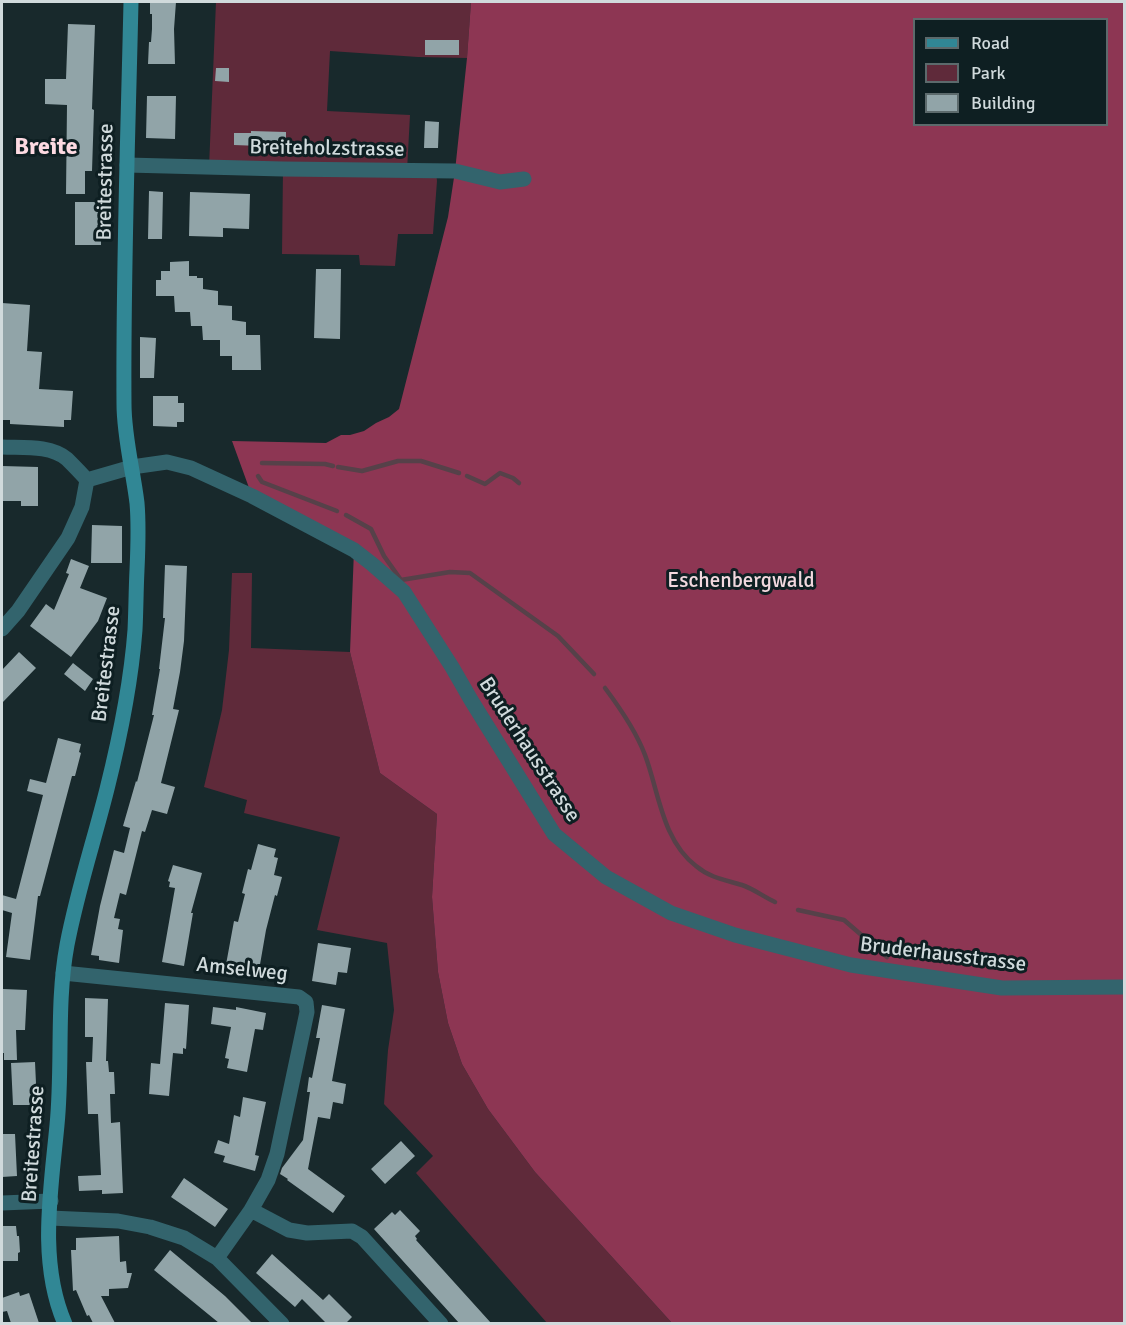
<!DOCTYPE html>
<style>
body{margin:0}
#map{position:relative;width:1126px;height:1325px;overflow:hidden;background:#18292c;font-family:Signika,sans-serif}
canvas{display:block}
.frame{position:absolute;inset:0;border:3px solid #d0dadc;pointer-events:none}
.legend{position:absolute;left:913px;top:18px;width:195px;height:108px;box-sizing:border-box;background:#0e1f22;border:2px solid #5c6a6c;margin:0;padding:8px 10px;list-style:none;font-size:18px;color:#d0dadc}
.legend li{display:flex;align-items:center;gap:12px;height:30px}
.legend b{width:30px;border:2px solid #5c6a6c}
</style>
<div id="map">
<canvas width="1126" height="1325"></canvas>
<div class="frame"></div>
<ul class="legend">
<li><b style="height:8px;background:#318795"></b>Road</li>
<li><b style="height:16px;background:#5f2a3a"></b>Park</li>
<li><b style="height:16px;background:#91a4a8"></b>Building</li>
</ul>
</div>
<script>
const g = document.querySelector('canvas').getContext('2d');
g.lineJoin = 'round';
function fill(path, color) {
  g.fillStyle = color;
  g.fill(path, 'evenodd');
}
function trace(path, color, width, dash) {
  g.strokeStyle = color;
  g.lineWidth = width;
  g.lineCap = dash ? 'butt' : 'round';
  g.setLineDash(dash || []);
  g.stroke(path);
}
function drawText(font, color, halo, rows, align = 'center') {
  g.font = font + ' Signika,sans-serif';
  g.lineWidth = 6;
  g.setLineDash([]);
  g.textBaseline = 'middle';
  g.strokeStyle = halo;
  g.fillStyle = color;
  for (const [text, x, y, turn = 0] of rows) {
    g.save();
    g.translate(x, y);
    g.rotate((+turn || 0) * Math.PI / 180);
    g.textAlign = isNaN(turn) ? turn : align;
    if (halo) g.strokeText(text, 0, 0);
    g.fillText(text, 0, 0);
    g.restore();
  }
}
const green = new Path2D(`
 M216,2H471L467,58L418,57L330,51L327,111L410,115L407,171L436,172L437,181L433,234H398L395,266L360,265L359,255L282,254L283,169L209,167Z
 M232,573H252L251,648L350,652L380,773L437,814L432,897L438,972L448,1023L462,1064L488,1109L535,1172L672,1323H547L416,1173L433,1156L384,1104L388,1050L394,1010L387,943L317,930L340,837L244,813L247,800L204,787L222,710L229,650Z`);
const forest = new Path2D(`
 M471,2H1124V1323H672L535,1172L488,1109L462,1064L448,1023L438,972L432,897L437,814L380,773L350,652L354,550L252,496L232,441L326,443L341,435H350L364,431L376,423L389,417L399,409L448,217L455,171L467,58ZM914,20H1106V124H914Z`);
const stream = new Path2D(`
 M262,463L325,464L333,466
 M338,467L362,471L398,461H421L459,473
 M258,476L262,482L337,511
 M467,476L485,484L500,473L513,478L519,483
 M346,515L371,529L384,556L401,580L450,572L470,573L558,636L594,674
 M605,688C620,708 636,731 645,755C659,792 662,840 696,866C710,878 726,880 742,885C754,889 764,897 775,902
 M798,910L844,920L887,957`);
const building = new Path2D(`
 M150,2H176L174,29L175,64H148L149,42H151L152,29V14H150Z
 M68,24L95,25L92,109L94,110L92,171H85V194H66L67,105L45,104V79H66Z
 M425,40H459V55H425Z
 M216,68H229V82L215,81Z
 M147,96H176L175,139L146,138Z
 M425,121L439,122L438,148H424Z
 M251,131L286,132V147L234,145V133H251Z
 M149,191L163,192L162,239H148Z
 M190,192L250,194L249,229L223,228V237L189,236Z
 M75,202H101V245H75Z
 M189,261V276H197V278H203V289L218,291V305L232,306V320L246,322V335H260L261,370H232V356H220V340H203L202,326H191L190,312H175L174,296H156V280H161V271H170V262Z
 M316,269H341L340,339L314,338Z
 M2,303L30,305L27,351L42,352L39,389L73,391L71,420H64V427L10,424V420H2Z
 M140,337L156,338L154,378H140Z
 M153,396H178V403H184V422H177V427L153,426Z
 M2,466L38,467V506H21V501H2Z
 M92,525L122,526V563H91Z
 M71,559L89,566L80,588L107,598L98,621L71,657L30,626L46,604L54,610L69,574L66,573Z
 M165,565L187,566L184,641L180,672L173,709L179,710L161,783L175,787L167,814L152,810L145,832L142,831L126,895L120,893L114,918L120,919L118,929L123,930L119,963L99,960V956L91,955L100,906L114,850L124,853L130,828L123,826L136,781L137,782L154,715H152L160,669H159L165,618H163Z
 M19,652L36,668L2,703V670Z
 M73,663L93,679L85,691L64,674Z
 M58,738L81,744L79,752L81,753L75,776H72L40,896H38L30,960L6,957L12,913L2,910V895L16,899L43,795L27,791L30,779L46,783Z
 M258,844L276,849L274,857L278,858L274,875L282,877L277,896L275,895L266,930L258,976L225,970L234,921L238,922L245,894L242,893L248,869L251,870Z
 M173,865L202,873L191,913H193L184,966L162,962L175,888L169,887L170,882L168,881Z
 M318,943L351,948L347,973L338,972L336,985L312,981Z
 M3,989L27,990L25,1030H16L17,1060H4V1053H2V1009Z
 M85,998L108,999L106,1061H108L109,1072H114L115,1094H110L111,1123L120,1122L123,1193L102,1194V1190L79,1191L78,1176L101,1175L98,1114H88L86,1062H92L93,1037H85Z
 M165,1003L189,1005L186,1049L183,1048V1054L173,1053L169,1096L149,1094L151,1063L160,1064Z
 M322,1005L345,1009L332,1081L346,1084L343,1104L333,1102L330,1119L318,1117L308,1169L345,1196L333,1213L287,1180L288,1179L280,1174L282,1168L303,1140L310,1092H307L309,1077L312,1078L320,1038H316Z
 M213,1007L236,1010V1007L266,1013L263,1030L255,1029L247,1072L227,1068L229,1059L225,1058L231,1027L211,1024Z
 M35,1062L37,1105H13L11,1063Z
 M243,1097L266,1102L255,1155L259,1156L255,1171L223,1162L225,1156L214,1153L218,1140L229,1144L234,1115L240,1117Z
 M2,1134H15L17,1176L2,1177Z
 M401,1141L415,1156L385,1184L371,1169Z
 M184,1178L228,1209L215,1227L171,1197Z
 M400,1210L420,1231L415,1236L417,1239L416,1240L491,1323H459L374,1229L392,1212L395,1215Z
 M2,1226H16L17,1236H19L20,1252L18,1253V1261H2Z
 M119,1236L120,1262L126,1261L127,1273H132L128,1288L109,1289V1296H101L115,1323H93L89,1315L87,1316L76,1290L73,1291L71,1250H76V1238Z
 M170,1250L225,1296L252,1323H219L154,1270Z
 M272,1254L323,1300L329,1294L352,1317L346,1323H326L302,1299L295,1307L256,1273Z
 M19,1292L20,1296L29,1293L39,1323H11L7,1311L2,1312V1298Z`);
const street = new Path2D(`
 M127,165L283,169L455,171L500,182L524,179
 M2,447C23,448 50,445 67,459C74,466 81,473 87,480
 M87,480L132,467L167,462L191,468L252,496L354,550L372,564L404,592L452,667L471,700L554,834L606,877L671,913L735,935L851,965L1002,988L1124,987
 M2,629L18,611L68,538L82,507L87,480
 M63,973L299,997L306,1002L307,1012L277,1154L268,1180L251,1210
 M2,1203L51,1201
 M50,1218L118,1221L150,1227L184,1238L217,1258L282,1324
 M217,1258L251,1210L289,1230L307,1233L352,1231L362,1237L441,1324`);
const secondary = new Path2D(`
 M65,1324C38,1262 51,1190 57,1125C63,1065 56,1004 67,945C77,892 94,841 107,789C120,737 131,684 135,630C136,610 136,590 137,570C138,548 139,526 137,503C133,470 124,437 124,404C123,270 128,135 131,2`);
const streetNames = [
 ["Breiteholzstrasse",327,149,1],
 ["Breitestrasse",106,182,-89],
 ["Breitestrasse",107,664,-83],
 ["Bruderhausstrasse",529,750,57],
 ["Bruderhausstrasse",943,955,7],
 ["Amselweg",242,970,6],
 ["Breitestrasse",34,1144,-86]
];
const parkNames = [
 ["Eschenbergwald",741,581]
];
const quarterNames = [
 ["Breite",46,148]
];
fill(green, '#5f2a3a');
fill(forest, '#8d3653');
trace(stream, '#564149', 4.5);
fill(building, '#91a4a8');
trace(street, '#33646d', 15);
trace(secondary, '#318795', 15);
drawText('21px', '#d0dadc', '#0e1f22', streetNames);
drawText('21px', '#f2d8de', '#0e1f22', parkNames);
drawText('bold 24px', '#fddae2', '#0e1f22', quarterNames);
</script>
